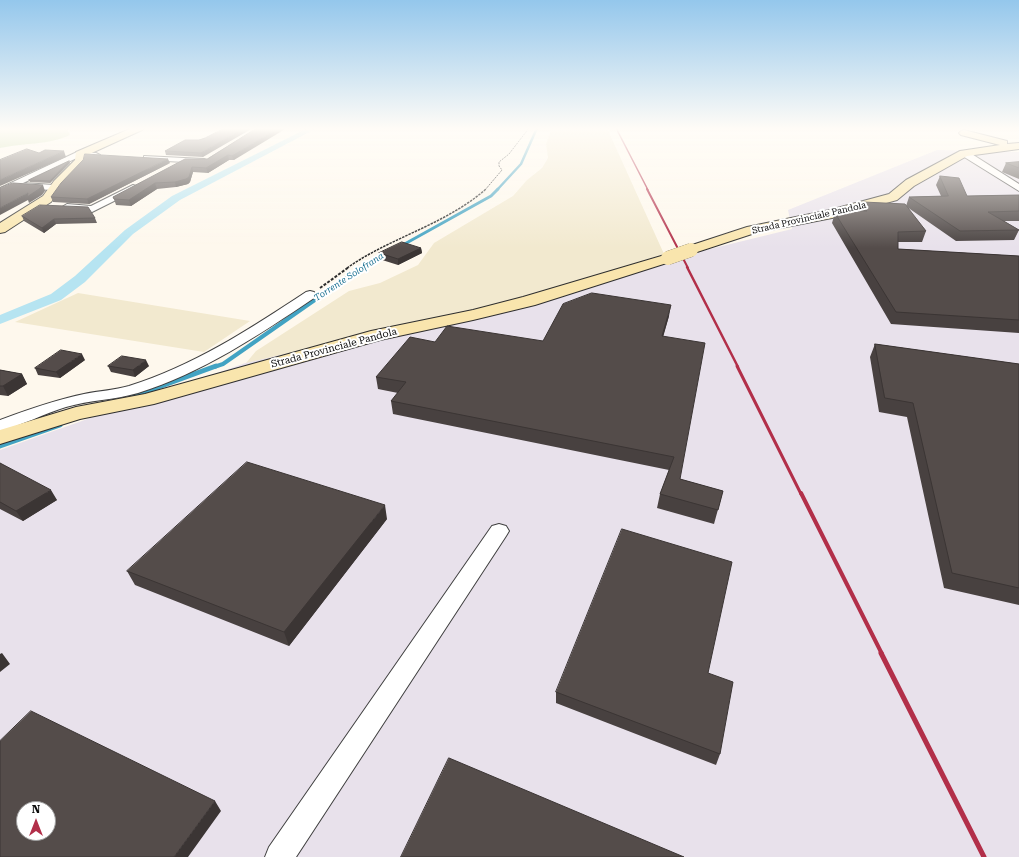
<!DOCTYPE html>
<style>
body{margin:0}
#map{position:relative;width:1019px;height:857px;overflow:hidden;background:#fef8ed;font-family:"Roboto Serif",serif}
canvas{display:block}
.north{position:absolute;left:16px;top:801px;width:40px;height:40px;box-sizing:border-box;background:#fff;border:1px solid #9e9e9e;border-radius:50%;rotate:0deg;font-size:11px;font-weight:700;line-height:16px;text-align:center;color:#0c0c0c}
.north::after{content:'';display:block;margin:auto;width:14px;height:18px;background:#b22f49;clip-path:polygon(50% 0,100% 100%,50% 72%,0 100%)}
</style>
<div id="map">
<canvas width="1019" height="857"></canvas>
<div class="north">N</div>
</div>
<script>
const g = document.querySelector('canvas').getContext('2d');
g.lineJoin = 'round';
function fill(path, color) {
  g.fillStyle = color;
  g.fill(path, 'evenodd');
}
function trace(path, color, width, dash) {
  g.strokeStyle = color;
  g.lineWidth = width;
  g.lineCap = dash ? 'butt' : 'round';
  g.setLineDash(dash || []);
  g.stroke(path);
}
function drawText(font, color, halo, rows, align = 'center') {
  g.font = font + ' "Roboto Serif",serif';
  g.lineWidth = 4;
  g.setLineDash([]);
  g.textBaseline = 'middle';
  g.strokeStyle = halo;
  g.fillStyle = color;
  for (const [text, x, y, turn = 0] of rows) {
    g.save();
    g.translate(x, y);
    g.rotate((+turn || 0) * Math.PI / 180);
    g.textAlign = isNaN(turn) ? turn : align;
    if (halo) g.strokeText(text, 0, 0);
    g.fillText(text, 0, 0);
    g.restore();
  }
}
const industrial = new Path2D(`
 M937,150L1019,152V857H0V450L251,361L792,229L788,210ZM24,809H48V833H24Z`);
const farmland = new Path2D(`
 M552,128H607L664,254L530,297L246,363L256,351L349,291L380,283L418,265L434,243L513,196L527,180L542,168L548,158L546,144Z
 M78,293L250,321L204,352L15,322Z`);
const forest = new Path2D(`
 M0,128H67L70,135C49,145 23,143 0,148Z`);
const streamFar3 = new Path2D(`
 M497,190L521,164L537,128`);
const streamFar2 = new Path2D(`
 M401,246L491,196L498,189
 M361,268L385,254`);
const streamFar1 = new Path2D(`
 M214,367L223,364L362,267`);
const stream = new Path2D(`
 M134,396L216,366
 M0,446L60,425`);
const canal = new Path2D(`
 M308,128H317L180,200L133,234L85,282L61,300L0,324V315L51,294L75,276L125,230L172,196Z`);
const pathFar2 = new Path2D(`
 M485,190L502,170L499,166V162L509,154L529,128`);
const pathFar1 = new Path2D(`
 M347,268C391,237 445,225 486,189`);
const path = new Path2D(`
 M320,288L349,267`);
const street = new Path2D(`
 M961,151H967L1019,184V191L961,155Z
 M77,152L96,153L100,155L96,157L81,156L23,183L54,185L57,186L58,188L57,190L22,189L18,186L0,194V188Z
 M144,156L204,159L208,161L204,163L147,160H144Z
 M133,185L136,186L137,188L136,190L92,212L67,210L62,207L67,204L91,206Z
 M310,291L314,292L316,295L314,298C259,335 202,373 138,393C114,400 90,400 66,407C44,414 22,425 0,431V420C27,410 55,400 84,394C99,391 115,390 129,386C193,366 250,329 306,292Z
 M499,524L506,526L509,531L506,536L296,857H265L269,847L492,526Z`);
const secondary = new Path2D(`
 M132,128H144L142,130L85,156L84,163L62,187L51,202L5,232L0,233V223L43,196L54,181L75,160L76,152Z
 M964,130L1007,141V144L1019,143V149L967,156L914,186L897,200L832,218L755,233L691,254L686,253L684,250L686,247L747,227L830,210L889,194L906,180L960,151L1000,145L961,135L959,133L961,131Z
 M668,254L673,255L675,258L673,261L535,305L473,320L380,340L154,404L80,419L0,444V430L76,407L145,394L371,331L473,310L523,297Z`);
const railFar5 = new Path2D(`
 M616,128L648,190`);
const railFar4 = new Path2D(`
 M647,189L688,268`);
const railFar3 = new Path2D(`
 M687,267L738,367`);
const railFar2 = new Path2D(`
 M737,366L801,494`);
const railFar1 = new Path2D(`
 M801,493L882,654`);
const rail = new Path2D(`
 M881,653L984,857`);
const secondaryBridge = new Path2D(`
 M668,258L691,250`);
const wall = new Path2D(`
 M257,128L234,160H229L208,173L193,172L190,182L188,184L176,187L157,189L131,206L116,205L115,202L113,197L207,159Z
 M205,138L203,157L166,155L165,151Z
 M69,161L70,163L50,183L30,182L29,180Z
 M1019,162V179L1002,172L1006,163Z
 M170,163L89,204L53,202L51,197Z
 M940,176L967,196L1019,195V221H1004L1019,230L1014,240L956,241L907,207L926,231L922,242H898V249L1019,256V333L891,324L832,223L835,213H843L844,210L858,211L861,203L906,206L909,197L941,196L936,185Z
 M22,216L95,218L97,223L56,224L44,233L24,221Z
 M421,248L422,253L398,265L379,259V253Z
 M669,316L663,336L680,479L723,491L714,524L657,508L660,494L669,470L393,414L391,401L398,393L378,389L376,377L435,342L543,341Z
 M875,344L1019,364V605L944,588L907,417L879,412L870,357Z
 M85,360L60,378L38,375L35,368Z
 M108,366H149L135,377L111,372Z
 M0,370L22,374L27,384L8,396L0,395Z
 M0,463L57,500L23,521L0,509Z
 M387,519L289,646L135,585L127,571Z
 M708,673L720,754L716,765L556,703V692Z`);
const shadedWall = new Path2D(`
 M244,128H253L203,157L201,153Z
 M279,128H287L234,160L232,156Z
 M64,151L66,157L0,186V180Z
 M228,155L229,160L208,173L206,168Z
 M168,159L170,163L89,204L87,199Z
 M69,161L70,163L50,183V181Z
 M192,167L193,172L190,182L188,184L176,187L175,182Z
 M155,183L157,189L131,206L129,200Z
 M43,185L45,191L42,195L29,203L28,200L0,215V208Z
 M54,219L56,224L44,233L42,228Z
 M421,248L422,253L398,265V259Z
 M671,305L669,316L660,348L662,336Z
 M82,354L85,360L60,378L56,372Z
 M146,360L149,366L135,377L133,370Z
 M22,374L27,384L8,396L3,386Z
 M51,490L57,500L23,521L16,511Z
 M385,505L387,519L289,646L284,632Z
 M2,653L10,664L0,672V654Z
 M215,801L221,811L188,857H174Z`);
const building = new Path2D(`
 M225,128H244L201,153L165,151L185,140H199L205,138Z
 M257,128H279L232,156L228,155L206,168L192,167L189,177L186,179L175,182L155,183L129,200L114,199L113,197L185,159H207Z
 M27,149L39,153L45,150L64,151L0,180V160Z
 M85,154L168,159L87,199L51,197L61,183L83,160Z
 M69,161L50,181L29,180Z
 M1019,162V168L1006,163Z
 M940,176L959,178L967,196L1019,195V211L988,212L1019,230L960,231L909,197L948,196Z
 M13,183L43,185L39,189L27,197L28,193L0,208V188Z
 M863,202L905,204L926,231L898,232V249L1019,256V320L896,312L835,213L846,214L844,210L867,211L861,203Z
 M40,205L88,207L95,218L54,219L42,228L22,216Z
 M402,242L421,248L398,259L379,253Z
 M592,293L671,305L662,336L705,343L680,479L723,491L718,510L660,494L674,457L391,401L406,382L376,377L410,337L435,342L447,326L543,341L563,304Z
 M875,344L1019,364V588L952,573L913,403L885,398Z
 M61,350L82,354L56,372L35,368Z
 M122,356L146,360L133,370L108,366Z
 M0,370L22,374L3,386H0Z
 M247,462L385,505L284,632L127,571Z
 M0,463L51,490L16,511L0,502Z
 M622,529L732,562L708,673L733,682L720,754L556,692Z
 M31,711L215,801L174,857H0V741ZM24,809H48V833H24Z
 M449,758L684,857H401Z`);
const farStreetnames = [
 ["Strada Provinciale Pandola",809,218,-13]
];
const farWaternames = [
 ["Torrente Solofrana",349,277,-33]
];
const streetNames = [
 ["Strada Provinciale Pandola",334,348,-15]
];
fill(industrial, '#e8e1eb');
fill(farmland, '#f2e9cf');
fill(forest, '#bdd59a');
trace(streamFar3, '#42a3c3', 2.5);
trace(streamFar2, '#42a3c3', 3);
trace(streamFar1, '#42a3c3', 4);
trace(stream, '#42a3c3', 5);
fill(canal, '#b6e4f1');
trace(street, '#3f3f3f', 2);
trace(secondary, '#2e2e2e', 2);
trace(pathFar2, '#2e2e2e', 1, [2, 1]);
trace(pathFar1, '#2e2e2e', 1.5, [2.5, 1]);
trace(path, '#2e2e2e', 2, [3, 1.5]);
fill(street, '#fff');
fill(secondary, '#f9e5ad');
trace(railFar5, '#b22f49', 1.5);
trace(railFar4, '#b22f49', 2);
trace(railFar3, '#b22f49', 2.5);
trace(railFar2, '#b22f49', 3);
trace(railFar1, '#b22f49', 4);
trace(rail, '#b22f49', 5);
trace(secondaryBridge, '#2e2e2e', 14, []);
trace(secondaryBridge, '#f9e5ad', 14);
fill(wall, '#484140');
fill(shadedWall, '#3b3534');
fill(building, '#544c4a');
trace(building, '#3b3534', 1);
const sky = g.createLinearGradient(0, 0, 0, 248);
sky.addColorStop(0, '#94c7ec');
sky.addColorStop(0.52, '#fffcf7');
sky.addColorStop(1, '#fffcf700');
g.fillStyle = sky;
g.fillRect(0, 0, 1019, 248);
drawText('9px', '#0c0c0c', '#fff', farStreetnames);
drawText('italic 9px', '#1f7394', '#fff', farWaternames);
drawText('10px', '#0c0c0c', '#fff', streetNames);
</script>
